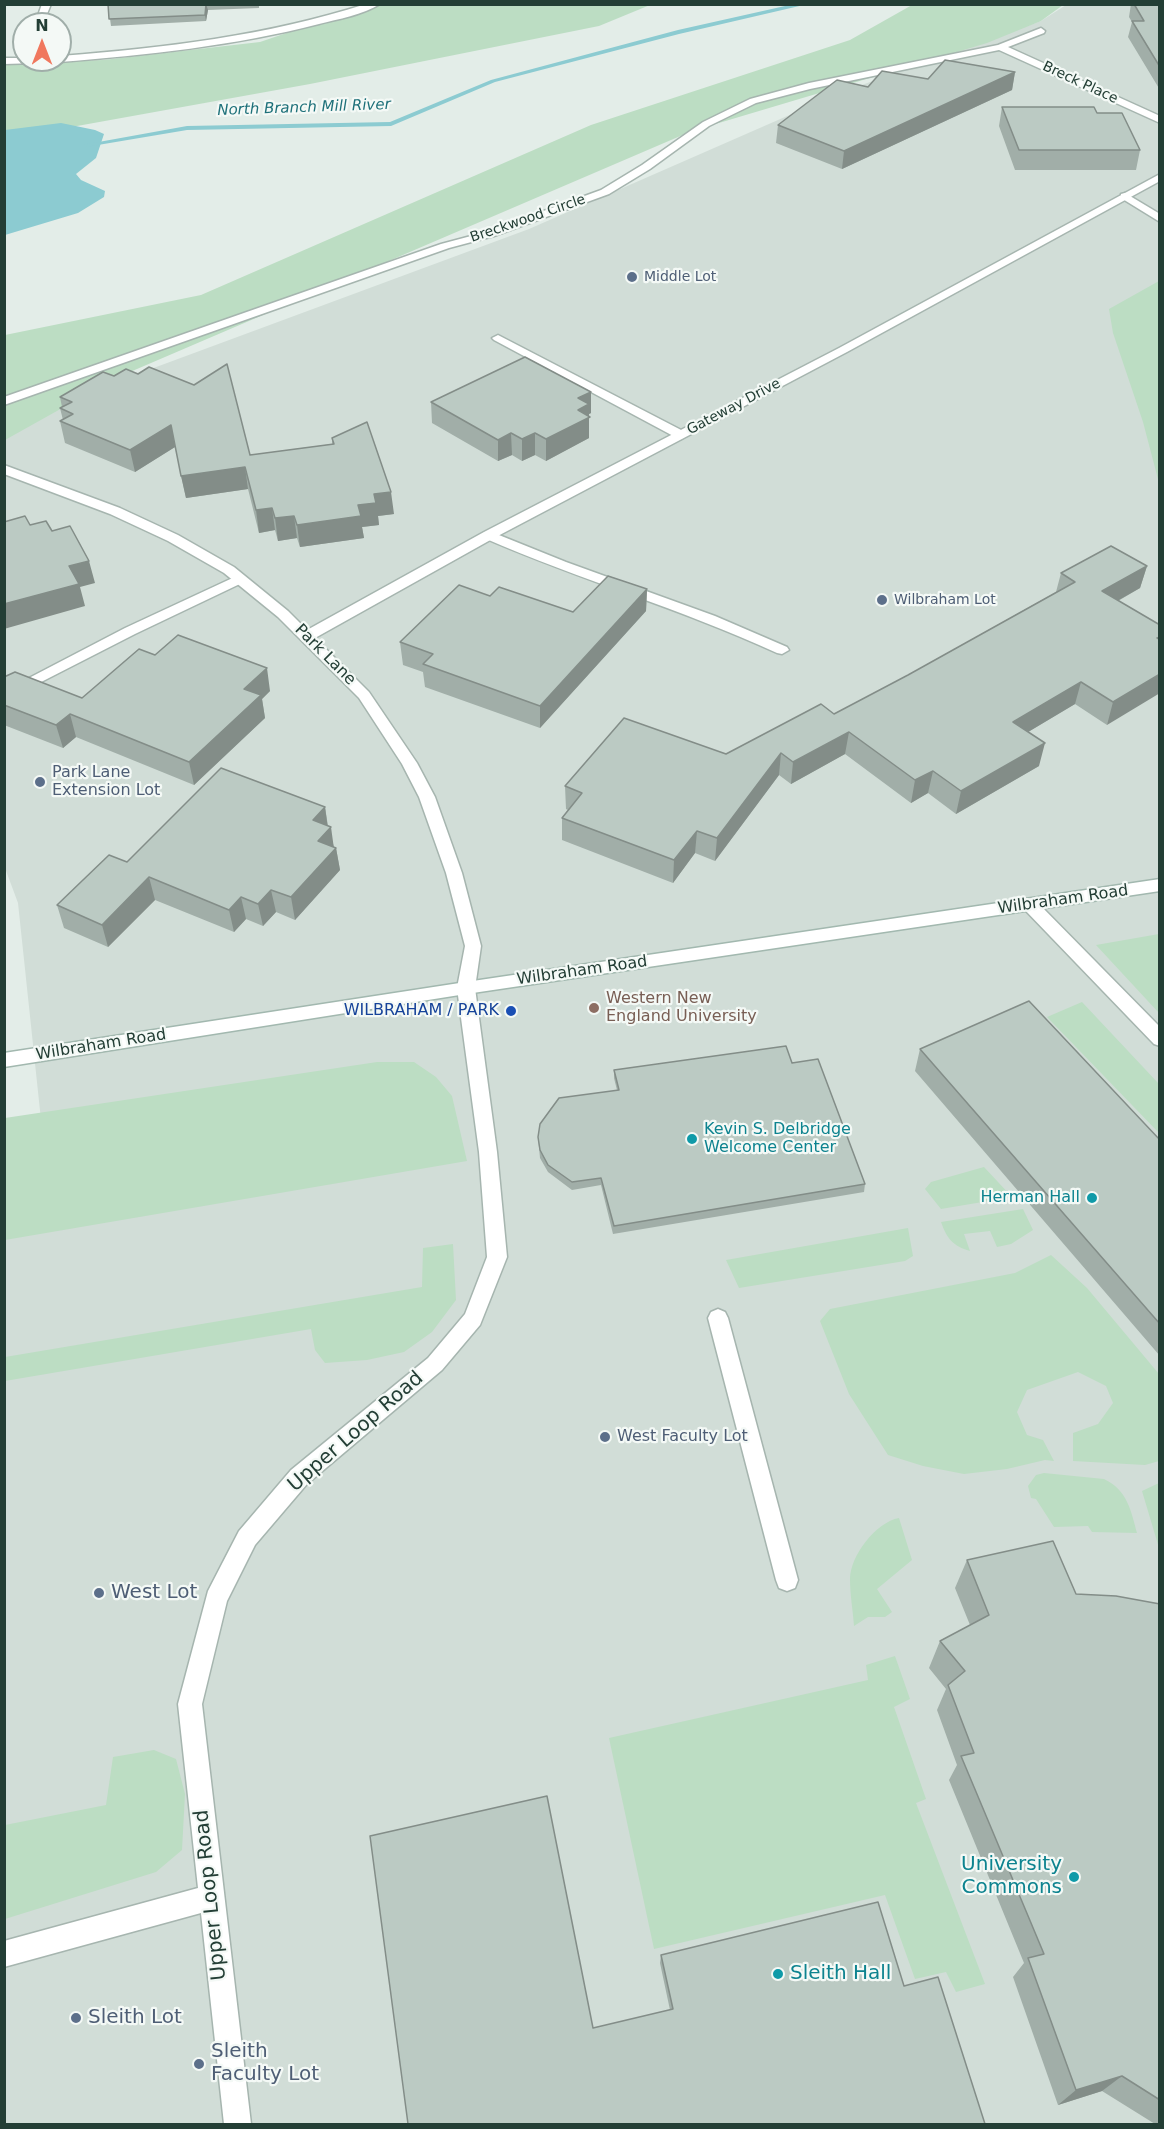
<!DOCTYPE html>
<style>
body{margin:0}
#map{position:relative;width:1164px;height:2129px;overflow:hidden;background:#e3ede8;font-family:"DejaVu Sans",sans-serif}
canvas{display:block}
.frame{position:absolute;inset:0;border:6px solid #233e35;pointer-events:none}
.north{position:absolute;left:12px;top:12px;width:60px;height:60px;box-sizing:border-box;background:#f4f9f6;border:2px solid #a0aea9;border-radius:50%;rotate:0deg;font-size:16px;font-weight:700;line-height:24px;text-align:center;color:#233e35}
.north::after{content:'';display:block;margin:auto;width:21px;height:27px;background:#f0785e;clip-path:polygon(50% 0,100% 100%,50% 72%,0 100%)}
</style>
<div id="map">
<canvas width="1164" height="2129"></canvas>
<div class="frame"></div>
<div class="north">N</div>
</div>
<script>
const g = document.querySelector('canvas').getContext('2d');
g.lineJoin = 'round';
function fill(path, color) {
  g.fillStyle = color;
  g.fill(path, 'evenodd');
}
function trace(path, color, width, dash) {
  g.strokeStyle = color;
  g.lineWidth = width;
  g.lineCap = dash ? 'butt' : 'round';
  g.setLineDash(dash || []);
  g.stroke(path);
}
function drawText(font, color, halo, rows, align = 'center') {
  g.font = font + ' "DejaVu Sans",sans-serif';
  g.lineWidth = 4.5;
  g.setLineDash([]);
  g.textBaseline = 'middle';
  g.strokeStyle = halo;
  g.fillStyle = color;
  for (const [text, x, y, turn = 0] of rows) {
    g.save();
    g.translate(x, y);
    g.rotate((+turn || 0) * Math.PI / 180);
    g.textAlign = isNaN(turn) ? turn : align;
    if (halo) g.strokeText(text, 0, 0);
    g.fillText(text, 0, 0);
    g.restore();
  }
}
const built = new Path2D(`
 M1066,5H1159V2124H5L4,1127L41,1120L18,903L5,868V423L529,229L842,92L1041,21Z`);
const green = new Path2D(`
 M369,5H650L599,26L310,84L5,139L4,63L103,60L260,42Z
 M912,5H1063L1041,21L987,43L692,131L116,378L5,440V335L201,295L591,125L850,40Z
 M1159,281V483L1143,422L1113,333L1109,309Z
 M1159,934H1160L1159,1013L1096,945Z
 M1082,1002L1159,1084V1133L1047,1017Z
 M377,1062H414L436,1077L452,1096L467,1161L5,1240V1118Z
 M984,1167L1012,1197L941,1209L925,1189L931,1182Z
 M1023,1209L1033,1230L1011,1244L997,1247L990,1231L964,1234L970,1251C953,1246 947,1239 941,1222Z
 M908,1228L913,1256L905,1261L739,1288L726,1260Z
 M453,1244L456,1300L432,1332L404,1352L367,1360L325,1363L315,1350L311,1329L5,1381V1357L422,1287L423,1248Z
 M1051,1255L1087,1288L1159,1374V1461L1145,1465L1073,1461V1433L1098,1424L1113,1403L1106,1386L1078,1372L1027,1390L1017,1412L1027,1435L1043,1440L1054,1461L1045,1460L1007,1469L964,1474L923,1466L888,1455L849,1394L820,1321L830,1309L1015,1273Z
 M1044,1473L1104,1479C1127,1490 1131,1510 1137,1533L1092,1532L1088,1526L1054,1527L1036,1499L1031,1498L1028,1486L1036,1475Z
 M1159,1483V1548L1142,1491Z
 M899,1518L912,1560L877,1589L892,1612L885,1617H868L854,1626C853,1611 850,1595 850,1579C850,1556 876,1522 899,1518Z
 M895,1656L910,1699L894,1707L926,1799L916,1803L985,1984L956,1992L946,1972L915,1979L885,1895L654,1949L609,1738L868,1680L866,1665Z
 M154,1750L176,1759L185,1794L182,1850L156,1872L5,1919V1825L106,1805L113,1757Z`);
const water = new Path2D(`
 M61,123L95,130L104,134L96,158L76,174L81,180L105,191L104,197L78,213L5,235V130Z`);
const stream = new Path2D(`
 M794,4H808L679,34L495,82L391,126L187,130L86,147L82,145L187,126L390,122L491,80L678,30Z`);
const service = new Path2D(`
 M1125,193L1160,214V222L1121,198V194Z
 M498,335L685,432L687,435L681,439L677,438L494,340L492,338Z
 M489,531L566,562L715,616L787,647L789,650L782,654L777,653C682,609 580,580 484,538L482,535Z
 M239,575L244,576L246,579L244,582L135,634L4,701V691L125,628Z
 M1030,899L1036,901L1160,1027V1046L1154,1044L1024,909L1022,905L1024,901Z
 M466,982L472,983L475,988L497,1152L507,1257L480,1325L442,1370L307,1484L255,1545L227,1601L202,1704L251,2124H224L201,1913L4,1967V1941L198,1888L178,1704L208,1591L239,1531L291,1470L428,1358L465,1314L487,1257L479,1152L457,988L460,983Z
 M718,1309L725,1312L728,1318L798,1580L795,1588L787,1591L779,1588L776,1580L708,1318L711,1312Z`);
const minor = new Path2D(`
 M42,4H51L43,24H35Z
 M1041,28L1045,31L1044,33L1008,47L1160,116V123L999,50L810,89L756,103L709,126L650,169L609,194L494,236L449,248L4,405V397L441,244L486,232L601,190L642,165L703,122L750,99L809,83L998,45Z
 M1160,174V181L847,352L494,538L315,638L369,692L417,763L435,797L462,873L481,946L475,988L472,993L466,994L460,993L457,988L465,946L446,873L419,797L402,764L359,698L278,617L224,573L168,541L110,514L4,474V465L120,508L178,535L234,567L288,611L307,630L484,532L839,348Z`);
const tertiary = new Path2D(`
 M366,4H380C363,15 338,19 319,24C234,46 147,55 60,62L56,60H60V56C164,48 266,36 366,4Z
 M4,58H24V60H43L38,63L4,64Z`);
const secondary = new Path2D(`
 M1160,879V891L466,994L4,1067V1053L466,982Z`);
const wall = new Path2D(`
 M108,4H274V5L259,6V8L208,10L206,21L111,26Z
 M1131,4H1160V90L1128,37L1132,22L1129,17Z
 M1015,72L1012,90L842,169L776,143L778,125L868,87L928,79Z
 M1002,107L1097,113L1140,150L1136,170H1015L999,126Z
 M591,392V413L589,414V438L546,461L535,455L522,461L512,455L498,461L432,423L431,402Z
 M60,397L250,455L332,444V438L394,514L378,516L379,525L362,527L364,538L300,547L297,538L278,541L275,530L259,533L248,489L186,498L175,447L135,472L65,443L60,421L63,420L60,408L62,407Z
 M1147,566L1140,588L1118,601L1160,625L1107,725L1075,704L1028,732L1039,766L956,814L928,793L911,803L845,754L791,784L779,775L715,861L695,853L673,883L562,840V818L568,810L566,809L565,786L726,754L834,714L908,675L1056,592L1061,573Z
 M647,589L646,611L540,728L425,687L423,672L403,665L400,642L490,596L573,612Z
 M155,655L270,691L262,699L265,718L194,785L76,737L63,748L4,725V672L6,676L82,698Z
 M325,807L328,826L334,847L336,848L340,870L295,920L276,912L263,926L246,919L234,932L155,900L108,947L64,928L57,905L127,862Z
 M920,1049L1160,1140V1356L915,1071Z
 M792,1063L865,1184L864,1192L613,1234L601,1185L572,1190L548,1172L540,1158L538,1137L617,1090L614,1078V1070Z
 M967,1560L1076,1594L1160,1604V2124H1155L1102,2091L1058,2105L1013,1977L1024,1963L949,1780L957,1765L937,1710L946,1689L929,1668L940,1641L970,1625L955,1588Z
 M661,1955L904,1986L593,2028L670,2010L660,1963Z`);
const shadedWall = new Path2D(`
 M206,4L208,10L206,21L205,15Z
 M1015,72L1012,90L842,169L844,151Z
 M591,392V413L589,414V438L546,461V439L578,398Z
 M171,425L175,447L135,472L130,450Z
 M511,433L512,455L498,461V440Z
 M535,433V455L522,461V439Z
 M245,467L248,489L186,498L181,476Z
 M391,492L394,514L378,516L379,525L362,527L364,538L300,547L297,525L358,505L374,494Z
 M272,508L275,530L259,533L256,510Z
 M294,516L297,538L278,541L275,518Z
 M89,561L95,583L80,587L85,606L4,629V604L69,566Z
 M1147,566L1140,588L1096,613L1102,591Z
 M647,589L646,611L540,728V706Z
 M267,668L270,691L262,699L265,718L194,785L189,762L244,689Z
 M1160,674V693L1107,725L1113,702Z
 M1081,682L1075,704L1008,744L1013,722Z
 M70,714L76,737L63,748L56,725Z
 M849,732L845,754L791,784L793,762Z
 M1045,743L1039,766L956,814L961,791Z
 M781,753L779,775L715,861L717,838Z
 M933,771L928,793L911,803L915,780Z
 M325,807L328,829L331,827L334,849L322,863L313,820Z
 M697,831L695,853L673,883L674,860Z
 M336,848L340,870L295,920L291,897Z
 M149,877L155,900L108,947L102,925Z
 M271,890L276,912L263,926L258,904Z
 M241,897L246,919L234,932L229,910Z
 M1122,2076L1102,2091L1058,2105L1076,2090Z`);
const building = new Path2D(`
 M108,4H206L205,15L109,19Z
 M1134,4H1160V67L1132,21H1144Z
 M945,60L1015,72L844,151L778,125L837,80L868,87L882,71L928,79Z
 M1002,107H1094L1097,113H1122L1140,150H1019Z
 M525,357L591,392L578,398L589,404L578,410L590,417L546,439L535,433L522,439L511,433L498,440L431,402Z
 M227,364L250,455L334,444L332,438L367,422L391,492L374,494L376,503L358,505L361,516L297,525L294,516L275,518L272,508L256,510L245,467L181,476L171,425L130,450L60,421L73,414L60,408L72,402L60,397L103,372L114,376L126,369L138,374L149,367L194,385Z
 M25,516L30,525L46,521L52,531L70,526L89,561L69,566L79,584L4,604V522Z
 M1111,546L1147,566L1102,591L1160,625V637L1157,638L1160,640V674L1113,702L1081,682L1013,722L1045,743L961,791L933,771L915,780L849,732L793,762L781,753L717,838L697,831L674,860L562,818L582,793L565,786L624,718L726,754L821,704L834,714L908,675L1075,582L1061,573Z
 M608,576L647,589L540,706L423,664L433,654L400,642L459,585L490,596L499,587L573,612Z
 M178,635L267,668L244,689L261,695L189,762L70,714L56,725L4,705V677L15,672L82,698L139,649L155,655Z
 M221,768L325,807L313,820L331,827L318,841L336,848L291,897L271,890L258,904L241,897L229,910L149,877L102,925L57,905L109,855L127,862Z
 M1029,1001L1160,1140V1324L920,1049Z
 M786,1046L792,1063L818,1059L865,1184L614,1226L601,1178L572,1182L548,1165L540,1150L538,1137L540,1124L559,1098L619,1090L614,1070Z
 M1053,1541L1076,1594L1116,1596L1160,1604V2100L1122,2076L1076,2090L1028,1958L1044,1954L961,1756L974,1753L948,1685L965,1671L940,1641L989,1615L967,1560Z
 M547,1796L593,2028L673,2009L661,1955L878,1902L904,1986L938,1977L985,2124H408L370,1836Z`);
const markers = [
 [632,277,6,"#5c6f8a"],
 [882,600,6,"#5c6f8a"],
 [40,782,6,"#5c6f8a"],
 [594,1008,6,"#8d6e63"],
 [511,1011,6,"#1a4fb4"],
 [692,1139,6,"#0f9aa8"],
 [1092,1198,6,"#0f9aa8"],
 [605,1437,6,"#5c6f8a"],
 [99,1593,6,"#5c6f8a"],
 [1074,1877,6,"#0f9aa8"],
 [778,1974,6,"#0f9aa8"],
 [76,2018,6,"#5c6f8a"],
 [199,2064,6,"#5c6f8a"]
];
const farStreetnames = [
 ["Breck Place",1080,83,25],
 ["Breckwood Circle",528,219,-19],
 ["Gateway Drive",734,407,-28]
];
const farServicenames = [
 ["Middle Lot",644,277],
 ["Wilbraham Lot",894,600]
];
const farWaternames = [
 ["North Branch Mill River",304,108,-2]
];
const streetNames = [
 ["Park Lane",325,655,45],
 ["Wilbraham Road",1063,900,-8],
 ["Wilbraham Road",582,971,-8],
 ["Wilbraham Road",101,1045,-9]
];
const serviceNames = [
 ["Park Lane",52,773],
 ["Extension Lot",52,791],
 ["West Faculty Lot",617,1437]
];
const educationNames = [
 ["Western New",606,999],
 ["England University",606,1017]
];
const transitNames = [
 ["WILBRAHAM / PARK",499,1011]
];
const cultureNames = [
 ["Kevin S. Delbridge",704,1130],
 ["Welcome Center",704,1148],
 ["Herman Hall",1080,1198,"right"]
];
const nearStreetnames = [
 ["Upper Loop Road",356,1432,-41],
 ["Upper Loop Road",211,1895,-96]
];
const nearServicenames = [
 ["West Lot",111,1593],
 ["Sleith Lot",88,2018],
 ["Sleith",211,2052],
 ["Faculty Lot",211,2075]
];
const nearCulturenames = [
 ["University",1062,1865],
 ["Commons",1062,1888],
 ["Sleith Hall",790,1974,"left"]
];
fill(built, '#d1ddd7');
fill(green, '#bcddc3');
fill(water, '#8ccbd1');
fill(stream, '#8ccbd1');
trace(service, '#a6b5af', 3);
trace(minor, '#a6b5af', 3);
trace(tertiary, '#a6b5af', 3);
trace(secondary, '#a2b8af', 3);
fill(service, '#fff');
fill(minor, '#fff');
fill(tertiary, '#fff');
fill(secondary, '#fff');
fill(wall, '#a1aea8');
fill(shadedWall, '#838d88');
fill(building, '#bbcac3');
trace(building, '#838d88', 1.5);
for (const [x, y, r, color] of markers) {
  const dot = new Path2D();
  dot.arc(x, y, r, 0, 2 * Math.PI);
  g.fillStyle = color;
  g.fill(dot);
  trace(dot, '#f4f9f6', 2);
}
drawText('14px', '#233e35', '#f4f9f6', farStreetnames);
drawText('14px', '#4e5e75', '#f4f9f6', farServicenames, 'left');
drawText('italic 15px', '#1d7079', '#f4f9f6', farWaternames);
drawText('16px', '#233e35', '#f4f9f6', streetNames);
drawText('16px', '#4e5e75', '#f4f9f6', serviceNames, 'left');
drawText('16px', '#785e54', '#f4f9f6', educationNames, 'left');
drawText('16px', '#164399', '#f4f9f6', transitNames, 'right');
drawText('16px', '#0d838f', '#f4f9f6', cultureNames, 'left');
drawText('20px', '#233e35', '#f4f9f6', nearStreetnames);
drawText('20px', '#4e5e75', '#f4f9f6', nearServicenames, 'left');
drawText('20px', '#0d838f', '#f4f9f6', nearCulturenames, 'right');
</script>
